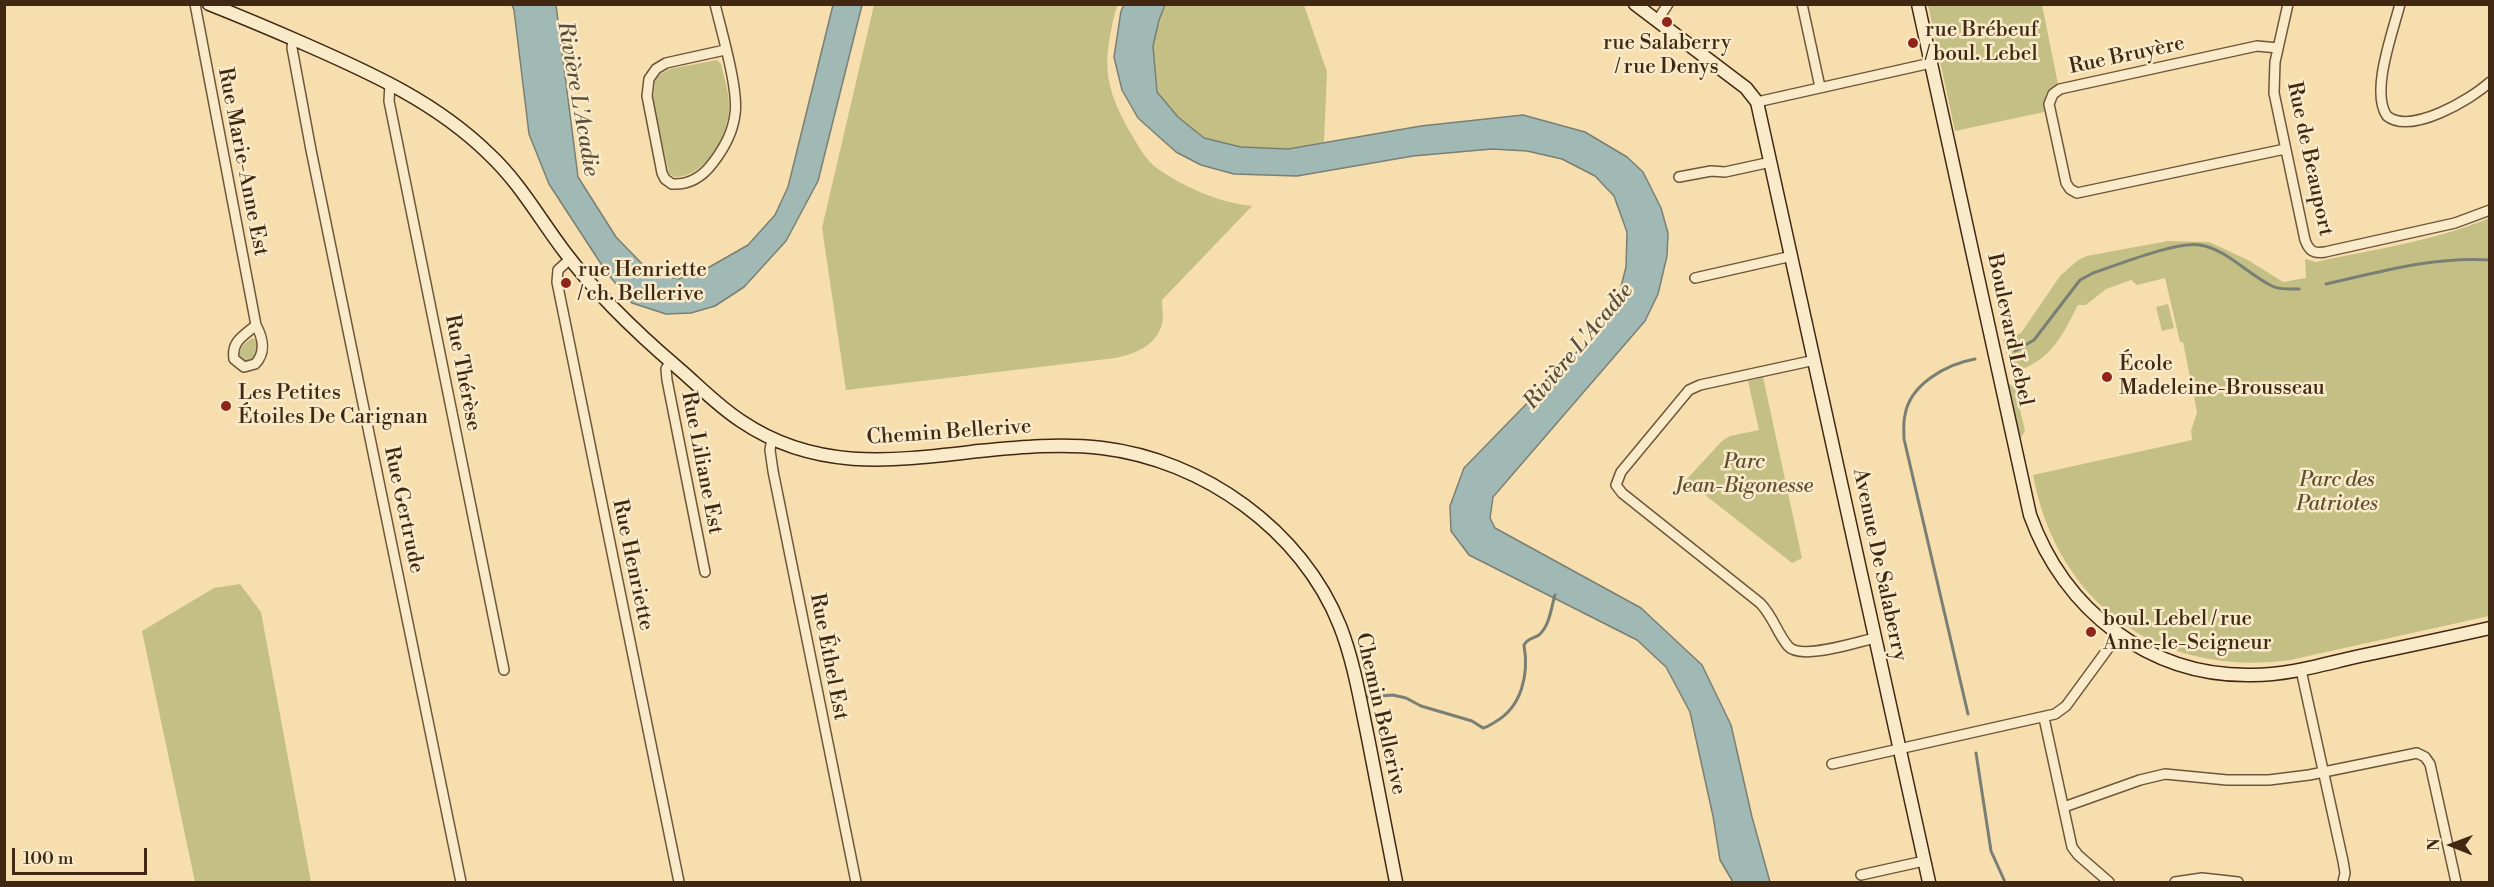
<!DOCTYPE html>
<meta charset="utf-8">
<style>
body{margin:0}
#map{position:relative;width:2494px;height:887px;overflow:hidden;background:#f6deae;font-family:"Libre Bodoni",serif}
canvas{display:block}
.frame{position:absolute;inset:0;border:6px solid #402813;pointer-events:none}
.north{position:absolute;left:2422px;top:815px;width:60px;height:60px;-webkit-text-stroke:4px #f9eaca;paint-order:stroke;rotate:271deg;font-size:16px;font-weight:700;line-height:24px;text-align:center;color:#402813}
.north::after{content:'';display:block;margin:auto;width:21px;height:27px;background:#402813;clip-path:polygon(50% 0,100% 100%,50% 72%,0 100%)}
.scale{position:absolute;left:12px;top:848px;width:135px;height:27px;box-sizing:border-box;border:3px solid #402813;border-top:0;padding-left:8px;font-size:18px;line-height:21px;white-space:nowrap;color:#402813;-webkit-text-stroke:4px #f9eaca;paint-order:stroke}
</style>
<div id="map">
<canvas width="2494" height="887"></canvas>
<div class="frame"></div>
<div class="north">N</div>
<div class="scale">100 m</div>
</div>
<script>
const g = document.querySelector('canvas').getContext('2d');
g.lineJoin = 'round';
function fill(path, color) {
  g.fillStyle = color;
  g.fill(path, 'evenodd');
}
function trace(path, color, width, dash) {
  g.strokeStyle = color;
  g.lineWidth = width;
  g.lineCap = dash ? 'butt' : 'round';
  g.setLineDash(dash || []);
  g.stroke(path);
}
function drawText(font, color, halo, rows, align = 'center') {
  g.font = font + ' "Libre Bodoni",serif';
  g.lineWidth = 5;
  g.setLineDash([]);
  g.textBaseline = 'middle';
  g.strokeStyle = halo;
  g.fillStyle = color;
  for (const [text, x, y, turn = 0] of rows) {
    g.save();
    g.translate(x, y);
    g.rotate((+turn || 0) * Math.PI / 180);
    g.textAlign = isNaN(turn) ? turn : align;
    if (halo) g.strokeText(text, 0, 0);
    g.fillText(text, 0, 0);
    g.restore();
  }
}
const green = new Path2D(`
 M874,5H1118C1114,13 1113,22 1111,31C1102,73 1110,96 1130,132C1138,145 1145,160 1158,169C1184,187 1220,203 1252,206L1162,300C1162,307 1164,317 1162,324C1156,346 1135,354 1115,358L846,390L822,228Z
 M1166,5H1304L1327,72L1324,142L1284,149L1241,147L1204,138L1178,117L1157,92L1153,46L1159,20Z
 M1928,5H2042L2058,84L2046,94L2044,112L1955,131Z
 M717,60L721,64C724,78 730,95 729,110C727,137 705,178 674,177L669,173L653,101L655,81L659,75L670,69Z
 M2489,218V616L2290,660C2160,678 2057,604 2033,475L2192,440L2191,431L2197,412L2183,342H2180L2165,278L2137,285L2131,280L2106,289L2086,305H2078C2061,338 2052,359 2015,372L2010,368L2003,340L2021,333L2060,276L2078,260L2087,256L2168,241L2209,242L2248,260L2283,282L2306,278L2305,259L2316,262C2374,249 2436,241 2489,218Z
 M2168,304L2174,328L2162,331L2156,307Z
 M252,338L255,339C258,347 258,353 253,360L244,361L239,355L241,347Z
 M1763,377L1802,558L1792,563L1686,480L1722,441L1730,436L1759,430L1748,381Z
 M2008,383L2015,388L2025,431L2019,441Z
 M240,584L261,612L311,882H195L142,631L214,588Z`);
const water = new Path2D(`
 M512,5H556L578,177L616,237L651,273L679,279L706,269L748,245L775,215L788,187L833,5H862L818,181L786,241L744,287L715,306L691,313L666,314L632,303L607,273L549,184L529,134L514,10Z
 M1124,5H1165L1159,20L1153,46L1157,92L1178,117L1204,138L1241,147L1288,149L1421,126L1523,115L1585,132L1627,157L1643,172L1661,208L1668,233L1667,256L1658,294L1645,321L1493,497L1490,518L1495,528L1641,608L1702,665L1731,725L1752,817L1770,882H1733L1720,860L1713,816L1690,712L1666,667L1637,640L1469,555L1451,531L1450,506L1464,468L1614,314L1626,267L1627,232L1614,196L1595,176L1562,159L1527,151L1492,149L1413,156L1297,176L1234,174L1201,165L1176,152L1138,118L1122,90L1114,57L1121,11Z`);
const stream = new Path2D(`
 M2326,284C2379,272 2434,256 2490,260
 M2015,351L2034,340L2080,280L2093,273C2118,265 2176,241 2200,245C2228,250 2247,274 2272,286C2280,290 2290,289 2299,289
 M1367,697L1393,695L1406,698L1421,706L1472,721L1483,728C1488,727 1490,725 1495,722C1522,707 1529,674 1524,645C1528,638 1533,639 1539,635C1550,625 1551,608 1555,595
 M1968,714L1904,439C1904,432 1903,423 1905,415C1910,384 1947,364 1975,359
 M1976,753L1991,851L2005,882`);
const street = new Path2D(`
 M195,4L256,325
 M715,4C721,30 739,90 735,114C733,132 723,150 712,164C702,177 689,185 672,184L665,179L662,173L647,96L649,79L656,69L666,63L725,50
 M1802,4L1820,87
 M2288,4L2275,62L2274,93L2305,240C2309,251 2314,254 2325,252L2455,223L2490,210
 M2400,4C2393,32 2370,92 2387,116C2411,135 2470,100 2490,82
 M1657,21L1668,4
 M293,39L292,48L311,150L461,882
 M2278,48L2257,46L2060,89L2053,94L2049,104L2066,183L2070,189L2077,193L2285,149
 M390,83L389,101L504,670
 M1757,102L1931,63
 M1679,177L1711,171L1725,172L1771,162
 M570,259L558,270L557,282L679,882
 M1695,278L1792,256
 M256,325C263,338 266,353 255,364L244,367L234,359C231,341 244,336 256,325Z
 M1815,360L1700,385L1689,390L1621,472L1616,485L1622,493L1760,603C1773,616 1777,633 1788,646C1800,661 1857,642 1875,638
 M670,362L666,369L667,380L705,572
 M772,438L770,450L773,471L856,882
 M2301,670L2343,861L2345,873L2343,882
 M2044,718L2072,847L2078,855L2109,882
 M1832,764L2055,714L2066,706L2118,635
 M2064,807L2140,780L2165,774L2227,780H2269L2309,775L2417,753L2425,757L2430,764L2456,882
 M1861,875L1924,861
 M2175,882L2202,878L2238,882`);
const secondary = new Path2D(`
 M209,4C242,17 275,31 307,45C373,74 437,103 489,154C520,183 539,218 564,251C597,295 637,333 678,368C699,386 718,406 741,421C816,472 894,461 979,451C1020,447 1061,443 1102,448C1203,460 1302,530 1340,626C1354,662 1360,700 1368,738C1377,786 1387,834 1396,882
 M1635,4L1746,88L1757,102L1929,882
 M1918,4L2030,515C2064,610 2149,677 2252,675C2289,675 2324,664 2360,656C2403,647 2446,638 2490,628`);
const markers = [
 [1667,22,6,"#8f2418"],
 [1913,43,6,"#8f2418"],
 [566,283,6,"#8f2418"],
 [2107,377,6,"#8f2418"],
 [226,406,6,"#8f2418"],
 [2091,632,6,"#8f2418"]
];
const poiNames = [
 ["rue Brébeuf",1925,31],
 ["/ boul. Lebel",1925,55],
 ["rue Salaberry",1667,44,"center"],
 ["/ rue Denys",1667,68,"center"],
 ["rue Henriette",578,271],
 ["/ ch. Bellerive",578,295],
 ["École",2119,365],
 ["Madeleine-Brousseau",2119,389],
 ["Les Petites",238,394],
 ["Étoiles De Carignan",238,418],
 ["boul. Lebel / rue",2103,620],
 ["Anne-le-Seigneur",2103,644]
];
const streetNames = [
 ["Rue Bruyère",2127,56,-12],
 ["Rue de Beauport",2309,159,78],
 ["Rue Marie-Anne Est",242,162,79],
 ["Boulevard Lebel",2009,330,78],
 ["Rue Thérèse",462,373,79],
 ["Chemin Bellerive",949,433,-4],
 ["Rue Liliane Est",701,463,79],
 ["Rue Gertrude",403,510,78],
 ["Rue Henriette",632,565,78],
 ["Avenue De Salaberry",1879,565,78],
 ["Rue Éthel Est",828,657,79],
 ["Chemin Bellerive",1380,714,77]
];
const parkNames = [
 ["Parc",1744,463],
 ["Jean-Bigonesse",1744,487],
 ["Parc des",2337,481],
 ["Patriotes",2337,505]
];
const waterNames = [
 ["Rivière L'Acadie",577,99,80],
 ["Rivière L'Acadie",1579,347,-50]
];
fill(green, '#c4bf85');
fill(water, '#a1b9b5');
trace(water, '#7a7f74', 1.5);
trace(stream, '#7a7f74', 3);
trace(street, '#6e563a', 12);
trace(secondary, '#402813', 15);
trace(street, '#f9eaca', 9);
trace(secondary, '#f9eaca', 12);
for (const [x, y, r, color] of markers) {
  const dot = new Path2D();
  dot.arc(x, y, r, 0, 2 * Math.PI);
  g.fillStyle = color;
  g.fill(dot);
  trace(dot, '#f9eaca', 2);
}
drawText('21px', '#402813', '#f9eaca', poiNames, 'left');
drawText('21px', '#402813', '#f9eaca', streetNames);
drawText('italic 21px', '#614e30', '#f9eaca', parkNames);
drawText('italic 22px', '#584c3c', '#f9eaca', waterNames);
</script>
